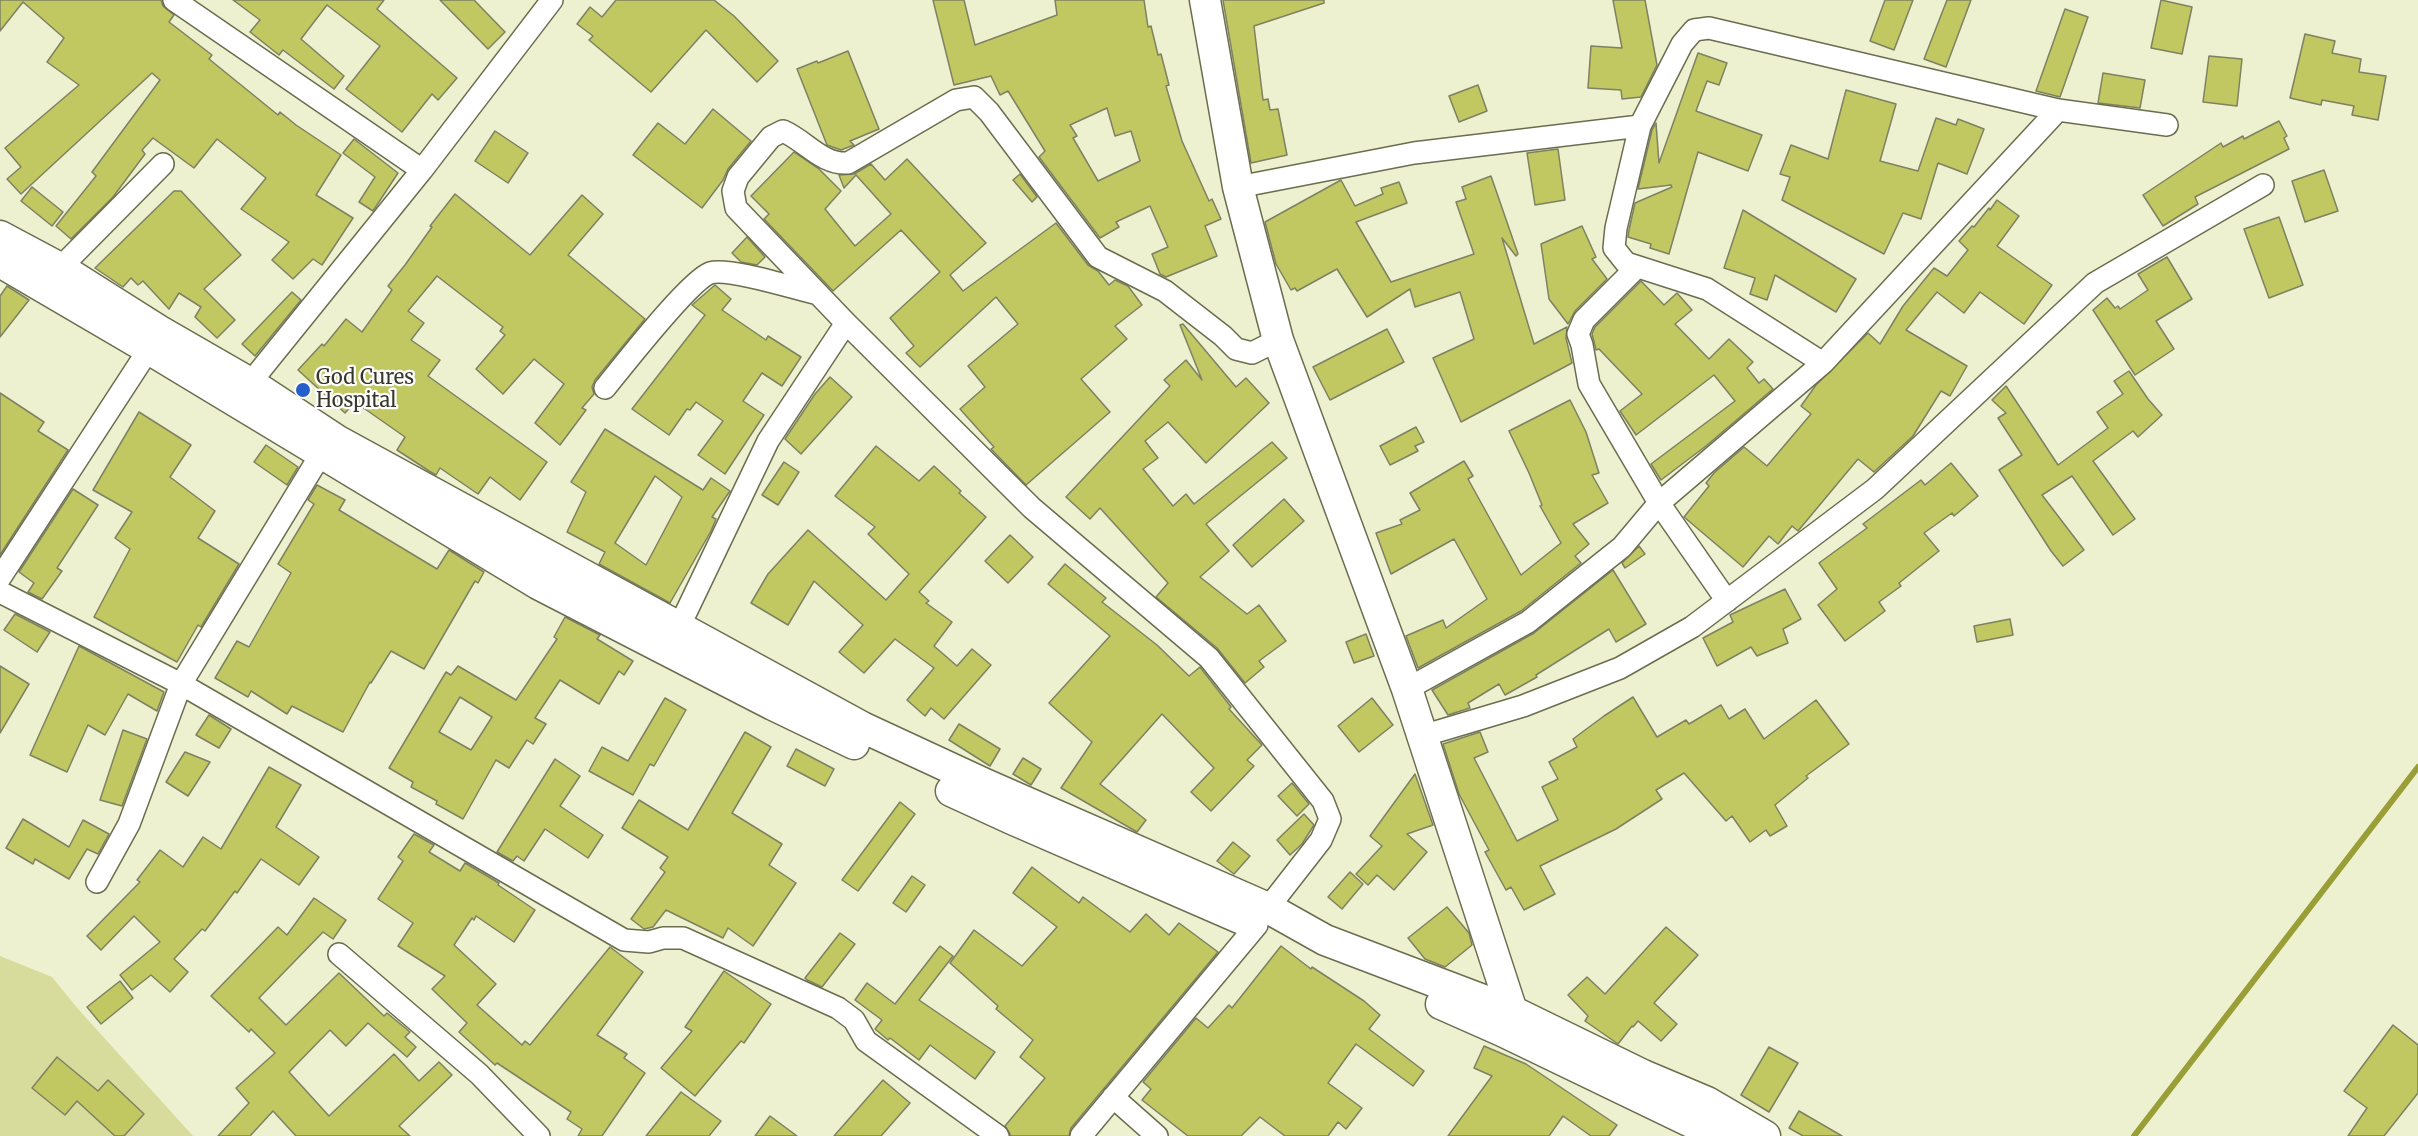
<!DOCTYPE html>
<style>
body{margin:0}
canvas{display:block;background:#eef1cf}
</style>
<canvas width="2418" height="1136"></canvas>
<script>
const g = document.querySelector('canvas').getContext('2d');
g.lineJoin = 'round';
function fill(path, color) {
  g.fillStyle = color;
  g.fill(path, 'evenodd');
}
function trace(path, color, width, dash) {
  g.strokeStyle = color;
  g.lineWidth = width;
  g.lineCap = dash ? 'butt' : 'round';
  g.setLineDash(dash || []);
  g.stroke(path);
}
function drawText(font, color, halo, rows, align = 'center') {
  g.font = font + ' Merriweather,serif';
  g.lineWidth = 4.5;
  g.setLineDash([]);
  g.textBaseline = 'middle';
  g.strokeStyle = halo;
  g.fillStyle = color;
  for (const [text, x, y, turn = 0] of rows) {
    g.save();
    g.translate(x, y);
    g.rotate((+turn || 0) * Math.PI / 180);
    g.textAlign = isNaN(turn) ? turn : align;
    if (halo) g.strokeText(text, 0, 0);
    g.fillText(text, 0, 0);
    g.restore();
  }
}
const green = new Path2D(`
 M0,956L52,977L79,1010L193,1136H0Z`);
const stream = new Path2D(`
 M2134,1136L2418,767`);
const building = new Path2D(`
 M0,0H161L163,6L174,15L169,22L212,55L209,59L278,115L280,112L296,125L341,155L316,195L353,218L322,265L313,259L293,279L272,260L289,242L241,209L266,178L217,139L194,168L153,138L142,150L145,154L113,197L71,239L56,226L96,176L92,172L160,80L152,73L21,194L7,179L21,167L5,148L79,85L47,62L64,38L23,2L0,31Z
 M233,0H384L377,9L457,78L438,100L432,94L402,132L346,89L380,46L327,5L301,39L344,76L334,89L283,50L279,55L250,32L260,20Z
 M440,0H474L505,32L488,49Z
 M616,0H714L734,16L778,61L757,82L706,30L651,92L589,40L593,36L577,24L590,7L602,17Z
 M933,0H964L975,45L1057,15L1055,0H1144L1148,27L1151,26L1158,55L1161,54L1169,85L1166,86L1182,141L1209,201L1212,199L1221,219L1205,226L1217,256L1166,277L1160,274L1152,254L1168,247L1150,206L1116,222L1119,227L1100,238L1039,157L1045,151L1008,91L1000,95L991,76L954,85ZM1107,108L1115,136L1131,131L1140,161L1098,181L1073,138L1077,136L1070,125Z
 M1223,0H1324V3L1254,26L1263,100L1268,99L1270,110L1278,109L1287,155L1251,163Z
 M1613,0H1645L1657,65L1641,97L1622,99L1621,90L1588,88L1591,46L1622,48Z
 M1885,0H1913L1894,50L1870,41Z
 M1947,0H1971L1946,67L1924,59Z
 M2161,0L2192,7L2182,54L2151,48Z
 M2065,9L2088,17L2060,97L2036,91Z
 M2305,34L2335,41L2332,53L2361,59L2359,72L2386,76L2378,120L2352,115L2354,106L2322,100L2321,105L2290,98Z
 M848,51L879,129L850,141L854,145L841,150L827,145L797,69L817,61L818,63Z
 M1698,53L1727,63L1719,85L1707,81L1696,111L1762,135L1748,171L1698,152L1669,254L1650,248L1651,244L1628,237L1629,230L1635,203L1672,187L1671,185L1638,189L1652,130L1656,123L1659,163Z
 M2209,56L2242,59L2237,106L2203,102Z
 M2103,73L2145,80L2140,108L2098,103Z
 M1478,85L1487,111L1459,122L1449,96Z
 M1846,90L1896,104L1880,161L1918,171L1936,118L1956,125L1958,119L1984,129L1967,174L1938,163L1921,219L1903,213L1884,254L1782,200L1790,177L1780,174L1791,145L1828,159Z
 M713,109L751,141L728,169L723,180L702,208L633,155L658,123L685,144Z
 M2279,121L2287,136L2284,138L2289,149L2195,197L2198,204L2163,226L2143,195L2221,143L2223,147L2243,136L2244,139Z
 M495,131L528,153L508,183L475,161Z
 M354,139L398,173L373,211L359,202L375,177L343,153Z
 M1558,149L1565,200L1535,205L1527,153Z
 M794,152L819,169L841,191L825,209L855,246L891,214L856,175L844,188L839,175L854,174L871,164L885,180L907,159L986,243L950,275L963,291L1056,223L1088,265L1098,271L1109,285L1115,280L1128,286L1142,305L1115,326L1127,339L1081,379L1110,412L1026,485L991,449L994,447L960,409L985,387L968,366L1018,324L996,297L920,367L906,353L914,346L890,318L940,272L901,230L833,291L764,219L769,214L751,196Z
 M2324,170L2338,211L2305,222L2292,181Z
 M1020,174L1037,197L1032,202L1013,180Z
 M1491,176L1518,254L1516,256L1502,238L1534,344L1567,327L1566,338L1572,363L1461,422L1433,358L1474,339L1460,292L1415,307L1410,289L1367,317L1337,269L1297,291L1295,288L1291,290L1276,264L1265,222L1341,180L1355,206L1383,194L1381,188L1399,182L1407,203L1356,222L1391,282L1474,254L1456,202L1466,199L1462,187Z
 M32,187L63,212L52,226L21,201Z
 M174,191H181L241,255L204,289L235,320L217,338L195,317L201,307L179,293L169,309L143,281L138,285L131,278L123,287L95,268Z
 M455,194L530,255L582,195L603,214L568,255L645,319L595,380L592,387L594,394L582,408L586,410L560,445L535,423L564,384L534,359L503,394L476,369L505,335L500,331L503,327L437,276L408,311L424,323L411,340L440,360L428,376L547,462L520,500L490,477L478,494L440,468L436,475L429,471L397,450L405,437L355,402L345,413L298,370L322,344L324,346L346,319L362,332L392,290L388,286L405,265L432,227L430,226Z
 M1997,200L2019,216L1997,246L2052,285L2024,324L1980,292L1964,313L1937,292L1906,330L1967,366L1950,396L1941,391L1913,436L1874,472L1858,459L1798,531L1792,526L1778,544L1769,536L1743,567L1684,517L1709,486L1706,483L1714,473L1744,447L1767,466L1811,414L1801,406L1816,385L1868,333L1880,344L1903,306L1934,268L1947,276L1968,250L1959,241L1972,226L1974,227L1989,208L1990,210Z
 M1743,210L1856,279L1836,312L1775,275L1767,300L1750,294L1755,278L1724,268Z
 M2279,217L2303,285L2269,298L2244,229Z
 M1582,226L1596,257L1592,259L1607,279L1575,311L1568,324L1549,299L1541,244Z
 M747,237L765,257L757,265L741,262L732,253Z
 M2167,257L2192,299L2156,321L2174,349L2135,375L2093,310L2107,298L2115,308L2118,306L2120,309L2148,290L2138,274Z
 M1641,281L1664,305L1677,293L1692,310L1675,324L1709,359L1729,339L1753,362L1747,368L1759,383L1764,379L1773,389L1706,446L1661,480L1651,464L1735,401L1714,375L1636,435L1620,411L1642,394L1599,349L1596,350L1592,334L1595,327Z
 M715,285L731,299L722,310L766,340L768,336L801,357L782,386L762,373L743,401L764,415L725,474L698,455L723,421L696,402L690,410L687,409L669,435L632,409L705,315L692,305Z
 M7,286L29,300L0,337V296Z
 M292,292L301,300L255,356L242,344Z
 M1183,324L1236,387L1246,378L1269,403L1206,463L1168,422L1145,441L1158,458L1143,469L1173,506L1186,494L1194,504L1272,442L1287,458L1206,524L1229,551L1200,577L1247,614L1259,605L1286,641L1259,661L1264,667L1245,683L1217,648L1156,597L1168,583L1100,508L1090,519L1066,497L1170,386L1164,380L1186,360L1202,380L1180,325Z
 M1387,329L1404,362L1330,400L1313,367Z
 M2129,371L2148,399L2162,415L2138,437L2133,431L2093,461L2135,519L2113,535L2072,476L2042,495L2084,550L2063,566L2051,551L1999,470L2022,455L1998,418L2006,413L1992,400L2006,386L2058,465L2108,428L2097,412L2123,394L2114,381Z
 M830,377L852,397L801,454L785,439L815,394Z
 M0,393L44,422L38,431L68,450L0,555Z
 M1570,400L1586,432L1599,473L1592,475L1608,503L1573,524L1589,544L1575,556L1581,563L1521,611L1418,668L1406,636L1443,620L1446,628L1487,599L1454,539L1391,574L1376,533L1402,524L1400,520L1420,510L1410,493L1464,461L1473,476L1468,479L1521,575L1561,543L1540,506L1542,505L1529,473L1509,431Z
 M139,412L191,445L170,477L215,511L198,538L239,564L201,627L198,625L177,662L94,617L130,549L115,538L132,512L93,490Z
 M1416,427L1424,442L1415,446L1418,451L1390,465L1380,446Z
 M605,429L703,490L711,478L730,491L712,517L716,519L711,531L670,603L599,564L605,552L567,532L586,492L571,482ZM655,476L682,497L646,565L615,543Z
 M266,445L298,467L287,485L254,462Z
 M876,446L919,481L934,466L961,491L959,493L986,517L919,592L929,601L926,603L952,622L934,646L957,666L972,649L991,665L944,719L931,708L925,716L907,700L934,668L895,639L864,673L839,652L863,625L814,581L788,625L751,603L768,574L808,530L886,600L909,574L868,534L875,527L835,496Z
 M784,462L799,472L778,505L762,495Z
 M1951,463L1978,496L1954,516L1952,513L1924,533L1939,551L1899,583L1901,586L1879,602L1885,611L1845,641L1818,605L1837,589L1819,563L1867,528L1863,524L1921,480L1925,485Z
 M317,485L345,500L339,510L437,569L449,550L484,572L478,583L475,581L424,669L391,651L371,683L370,682L343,732L292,706L287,714L251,691L248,697L215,678L237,641L249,647L291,573L278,564L314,504L308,500Z
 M73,489L98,505L57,568L62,571L42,599L28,592L34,583L19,572Z
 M1284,499L1304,521L1252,567L1233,545Z
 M1010,535L1033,557L1008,583L985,561Z
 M1639,546L1645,554L1625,568L1622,563Z
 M1065,564L1106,598L1102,602L1157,645L1189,676L1200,667L1231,707L1229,709L1262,745L1247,760L1254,766L1211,811L1191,792L1214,768L1162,714L1100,784L1146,820L1137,832L1061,788L1092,742L1049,703L1110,636L1048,584Z
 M1613,570L1646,624L1616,642L1609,629L1536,675L1537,677L1505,695L1499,684L1468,703L1470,708L1448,715L1432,690L1534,633Z
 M1785,589L1801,619L1783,629L1788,643L1757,656L1751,647L1717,666L1703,638L1733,622L1730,615Z
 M15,614L50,632L37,652L4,630Z
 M565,617L600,635L597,639L633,661L624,675L619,671L599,704L560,680L535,718L546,724L533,744L527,740L509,768L496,760L463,819L436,804L437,801L411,787L413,782L389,768L446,672L451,675L458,666L516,700L557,639L554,637ZM460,697L492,717L471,750L439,732Z
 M2010,619L2013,635L1977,642L1974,626Z
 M1366,634L1374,656L1354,663L1346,642Z
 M79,646L164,692L157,711L128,694L105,735L88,725L67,772L30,755Z
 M0,666L29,684L0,733Z
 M1633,697L1657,737L1686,720L1689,724L1721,705L1729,719L1745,709L1764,739L1816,700L1849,744L1806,776L1808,778L1775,805L1787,826L1770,836L1766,830L1750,842L1732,816L1726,821L1684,773L1656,790L1662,799L1616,829L1540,866L1555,894L1524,910L1511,887L1506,890L1485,852L1489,850L1459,794L1443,744L1480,732L1488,752L1474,758L1517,841L1558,820L1542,787L1558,779L1549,762L1577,747L1573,739L1604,716Z
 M665,698L686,710L654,766L650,764L633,795L589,771L602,747L628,761Z
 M1372,698L1393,725L1359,752L1338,726Z
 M209,715L231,729L219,748L196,735Z
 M959,724L1000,749L990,766L949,740Z
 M123,730L147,739L122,806L100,800Z
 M745,732L771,747L732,813L782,844L769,865L796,883L753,946L728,928L723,938L666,910L653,927L644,929L631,919L665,872L660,868L668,857L622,828L639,800L688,830Z
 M796,749L834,769L825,786L787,766Z
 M185,752L210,762L188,796L166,782Z
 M1023,758L1041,769L1031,785L1013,774Z
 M555,759L580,776L560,806L603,835L588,858L545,829L524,861L517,856L513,861L497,852Z
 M269,767L301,785L276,827L319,857L299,885L261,859L237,893L235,891L205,931L202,929L174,959L188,972L170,992L151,975L132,990L120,975L160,942L134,916L101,950L87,936L140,882L137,880L160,850L183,867L203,837L221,849Z
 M1415,774L1433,825L1407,834L1427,852L1394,890L1377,875L1368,885L1356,874L1382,846L1370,836Z
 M1292,783L1309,804L1297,816L1278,796Z
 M900,802L915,814L858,891L842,880Z
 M1304,814L1314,825L1302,844L1290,855L1277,840Z
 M23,819L69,847L83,820L109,834L98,854L87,849L69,879L35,859L33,864L6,848Z
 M414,834L434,845L429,852L460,871L465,863L499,883L498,885L535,910L514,942L476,916L474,920L472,918L454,945L496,984L477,1005L522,1045L525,1041L530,1045L610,947L643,972L597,1035L627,1054L624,1058L645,1073L602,1136H578L582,1129L567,1119L571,1112L497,1063L495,1065L459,1032L467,1023L432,989L445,976L398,946L413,923L378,899L403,861L398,857Z
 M1233,842L1250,856L1234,874L1217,861Z
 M1032,867L1079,903L1083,897L1130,932L1146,914L1169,935L1179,923L1218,952L1071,1128L1069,1136H1011L1005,1126L1045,1078L1020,1057L1033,1040L996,1009L998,1006L950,963L974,930L1022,966L1057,927L1013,893Z
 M1350,872L1363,884L1342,909L1328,897Z
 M912,876L925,885L906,912L893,903Z
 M314,898L346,920L333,939L323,932L259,998L286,1025L339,973L384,1016L387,1013L410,1032L405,1037L416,1047L407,1057L368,1023L346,1046L330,1030L289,1072L329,1116L394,1054L419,1081L439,1062L452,1075L399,1126L410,1136H296L273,1111L250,1136H218L249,1103L236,1088L275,1053L251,1029L249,1032L211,996L278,927L287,935Z
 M1447,907L1469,933L1472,945L1445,967L1425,959L1408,938Z
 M1666,927L1698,955L1654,1003L1677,1024L1661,1041L1638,1021L1633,1027L1632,1026L1618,1044L1585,1021L1588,1016L1568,995L1587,977L1605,994Z
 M840,933L855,944L822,987L807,980L805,978Z
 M940,946L953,956L919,1000L995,1052L975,1079L930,1045L919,1060L890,1038L888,1040L875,1029L882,1020L855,1000L867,983L895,1004Z
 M1281,946L1311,969L1312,967L1364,1001L1380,1015L1369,1029L1424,1071L1413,1086L1356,1044L1328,1083L1362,1108L1346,1129L1338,1122L1328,1136H1285L1260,1117L1241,1136H1188L1142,1100L1151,1089L1143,1082L1196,1018L1208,1028L1229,1005L1232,1008Z
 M724,971L771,1004L744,1043L741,1041L695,1096L661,1068L692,1031L685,1027Z
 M120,981L133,998L101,1024L87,1007Z
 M2393,1025L2418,1045V1093L2384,1136H2348L2367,1108L2344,1091Z
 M1484,1046L1526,1064L1617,1125L1609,1136H1591L1563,1116L1549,1136H1448L1492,1076L1474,1068Z
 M1769,1047L1798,1063L1769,1112L1741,1095Z
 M57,1057L98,1091L108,1080L144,1114L124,1136H115L77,1101L65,1115L32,1088Z
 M883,1080L910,1103L881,1136H834Z
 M681,1092L721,1121L709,1136H646Z
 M1799,1111L1842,1136H1803L1789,1128Z
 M770,1116L797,1136H755Z`);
const street = new Path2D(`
 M174,0L422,170
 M1238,187L1414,153L1640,126
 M60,268L163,164
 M1636,268L1584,320L1578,334L1582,345L1589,384L1659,503L1727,601
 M1823,363L1707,289L1626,263L1614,248L1616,228L1640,126L1682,44L1694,30L1709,28L2058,110L2167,125
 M250,383L422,170L552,0
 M605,388C623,366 689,281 710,273C729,267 796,289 818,294
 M0,578L149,349
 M0,592L181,684L624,940L649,942L663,938H683L838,1008L854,1020L866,1041L998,1136
 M679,627L768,441L846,323
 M1407,689L1528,622L1622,547L1659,503L1823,363L2058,110
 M1422,736L1523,706L1620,668L1692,627L1875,489L2095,283L2263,185
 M97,882L129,824L181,684L321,454
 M1268,908L1321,840L1330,819L1323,801L1209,658L1032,508L846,323L736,208L733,191L738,177L771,137L783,131C806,141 822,165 848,163L956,100L974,97L989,112L1098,257L1165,291L1223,336L1236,349L1252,353L1278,340
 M339,954L479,1074L539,1136
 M1113,1097L1157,1136
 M1081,1136L1257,925`);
const secondary = new Path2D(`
 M1205,0L1238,187L1278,340L1407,689L1512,1011
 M0,236L60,268L158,330L250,383L338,441L862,727L985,784L1268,908L1325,940L1512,1011L1643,1075L1707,1102L1765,1136
 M0,262L149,349L538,584L773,705L854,744
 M951,791L1012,819L1242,919
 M1441,1004L1502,1031L1720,1136`);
const markers = [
 [303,390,8,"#265fcc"]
];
const poiNames = [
 ["God Cures",316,378],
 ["Hospital",316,401]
];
fill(green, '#d7dc9c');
trace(stream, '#9a9e37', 6);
fill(building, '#c1c761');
trace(building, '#7e8162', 1.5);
trace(street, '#6b6d4f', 24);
trace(secondary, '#6b6d4f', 33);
trace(street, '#fff', 21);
trace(secondary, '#fff', 30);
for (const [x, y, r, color] of markers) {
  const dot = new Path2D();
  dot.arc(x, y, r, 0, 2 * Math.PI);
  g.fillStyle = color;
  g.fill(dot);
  trace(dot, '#fff', 2);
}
drawText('20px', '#36372a', '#fff', poiNames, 'left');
</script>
